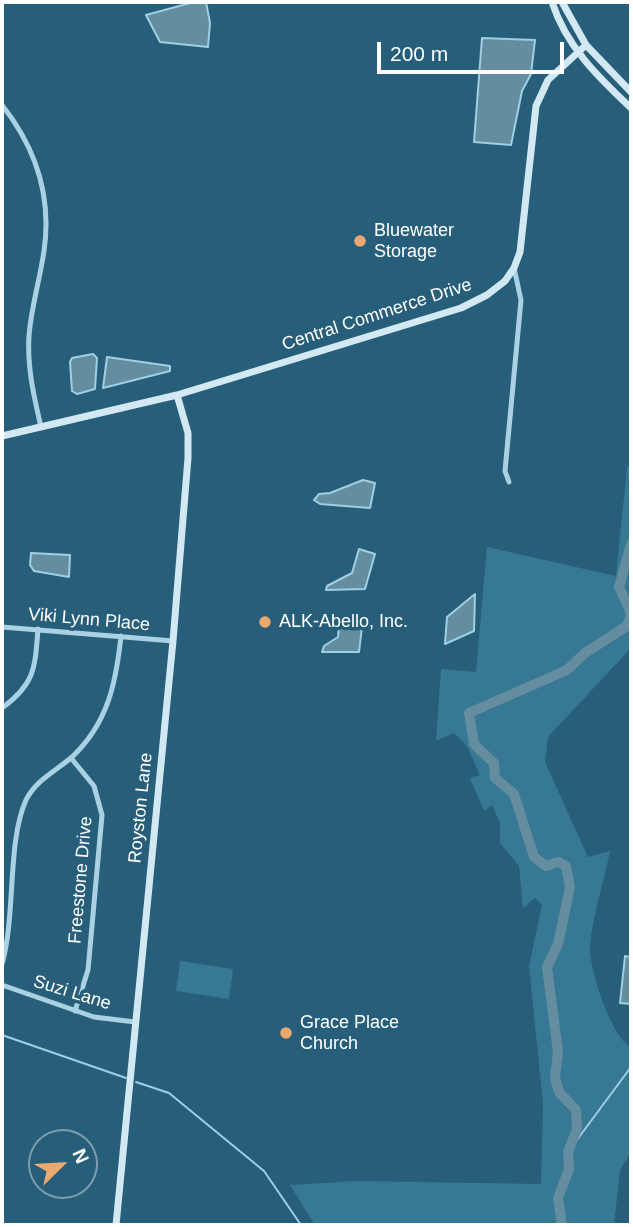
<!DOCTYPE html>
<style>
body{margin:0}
#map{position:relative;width:633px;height:1227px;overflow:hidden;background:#275e79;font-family:Helvetica,sans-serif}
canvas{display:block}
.frame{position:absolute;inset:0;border:4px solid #fff;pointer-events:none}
.north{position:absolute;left:28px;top:1129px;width:70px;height:70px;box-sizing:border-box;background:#275e79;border:2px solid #7d9eaf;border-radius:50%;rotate:66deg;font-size:19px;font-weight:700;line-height:28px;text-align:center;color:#fff}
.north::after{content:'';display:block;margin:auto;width:24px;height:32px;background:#eba96f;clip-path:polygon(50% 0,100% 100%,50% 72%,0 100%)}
.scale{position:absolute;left:377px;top:42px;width:187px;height:32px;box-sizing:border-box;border:4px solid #fff;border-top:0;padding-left:9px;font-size:21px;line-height:24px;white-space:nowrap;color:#fff;-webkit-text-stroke:5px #275e79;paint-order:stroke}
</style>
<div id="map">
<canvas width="633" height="1227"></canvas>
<div class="frame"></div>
<div class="north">N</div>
<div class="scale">200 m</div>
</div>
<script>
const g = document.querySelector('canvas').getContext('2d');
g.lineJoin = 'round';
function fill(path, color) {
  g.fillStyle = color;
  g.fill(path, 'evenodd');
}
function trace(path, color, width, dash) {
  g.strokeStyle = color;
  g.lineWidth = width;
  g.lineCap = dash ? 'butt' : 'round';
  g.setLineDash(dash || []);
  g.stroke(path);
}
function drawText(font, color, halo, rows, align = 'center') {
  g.font = font + ' Helvetica,sans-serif';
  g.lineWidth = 7;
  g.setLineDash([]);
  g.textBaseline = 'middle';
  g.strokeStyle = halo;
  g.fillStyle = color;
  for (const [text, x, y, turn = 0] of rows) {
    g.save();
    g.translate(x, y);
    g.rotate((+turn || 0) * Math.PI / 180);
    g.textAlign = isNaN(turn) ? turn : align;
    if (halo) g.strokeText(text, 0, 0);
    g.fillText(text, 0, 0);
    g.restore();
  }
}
const green = new Path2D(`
 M631,462V648L548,737L545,762L588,857L610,851C604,881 593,914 590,946C589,969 611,1037 631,1047V1152L620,1170L614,1225H315L290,1185L357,1181L541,1184L543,1104L529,966L542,905L535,898L523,908L519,866L500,843V823L492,805L484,811L470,778L480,775L467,746L454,733L436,741L441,669L476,672L487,547L616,576L627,468Z
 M180,961L233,969L229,999L176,991Z`);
const water = new Path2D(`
 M194,2H206L210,23L208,47L160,42L146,15Z
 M482,38L535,40L531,74L522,91L511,145L474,142Z
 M93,354L97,358L95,389L77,394L72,391L70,362L72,358Z
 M107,357L170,366V371L103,388Z
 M363,480L375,483L370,508L320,504L314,500L319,494L330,493Z
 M359,549L375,554L365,589L326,590L327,586L352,573Z
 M31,553L70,555L69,577L34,571L30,565Z
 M475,594L474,631L445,644L447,617Z
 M339,623L362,627L359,652H322L324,646L338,637Z
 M625,956L631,957V1004L620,1003Z`);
const stream = new Path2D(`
 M2,1035L126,1078
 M136,1082L169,1093L264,1171L301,1225
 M568,1152L631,1067`);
const river = new Path2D(`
 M631,544L619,587L631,613
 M562,1225L558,1198L569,1169L568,1152L577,1129L576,1110L559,1092L555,1078L558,1052L547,967L558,944L570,887L566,866L558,862L546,866L534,857L514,794L495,778L494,763L474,744L469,713L567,670L585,653L627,626L631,615`);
const street = new Path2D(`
 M2,105C36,148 52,196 44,251C40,279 31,308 29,336C27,367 34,397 41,427
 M509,482L505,471L521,300L514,268
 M2,627L173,641
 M2,708C35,684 35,668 38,629
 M71,758L94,786L102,815L88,970L75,1011
 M2,964C16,915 7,842 26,800C36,780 56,771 72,757C108,723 116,683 121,636
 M2,985L94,1017L135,1022`);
const secondary = new Path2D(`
 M552,2C566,46 598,77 631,108
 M562,2L586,45L631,92
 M2,436L177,395L461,308L487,295L505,281L514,268L520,252L536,106L548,80L586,45
 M116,1225L173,641L188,458V433L177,395`);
const markers = [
 [360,241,7,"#eba96f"],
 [265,622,7,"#eba96f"],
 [286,1033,7,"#eba96f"]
];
const poiNames = [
 ["Bluewater",374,231],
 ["Storage",374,252],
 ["ALK-Abello, Inc.",279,622],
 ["Grace Place",300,1023],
 ["Church",300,1044]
];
const streetNames = [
 ["Central Commerce Drive",377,315,-18],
 ["Viki Lynn Place",89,620,5],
 ["Royston Lane",141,808,-84],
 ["Freestone Drive",81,880,-85],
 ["Suzi Lane",72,993,17]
];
fill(green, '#377894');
fill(water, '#648d9f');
trace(water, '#9ecfe3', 2);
trace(stream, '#9ecfe3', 2);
trace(river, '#648d9f', 10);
trace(street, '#a9d1e3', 5);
trace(secondary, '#d2e9f3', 7);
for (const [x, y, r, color] of markers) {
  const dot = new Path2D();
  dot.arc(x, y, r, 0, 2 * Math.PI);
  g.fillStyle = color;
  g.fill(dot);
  trace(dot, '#275e79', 2.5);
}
drawText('18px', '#fff', '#275e79', poiNames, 'left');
drawText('18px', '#fff', '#275e79', streetNames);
</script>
